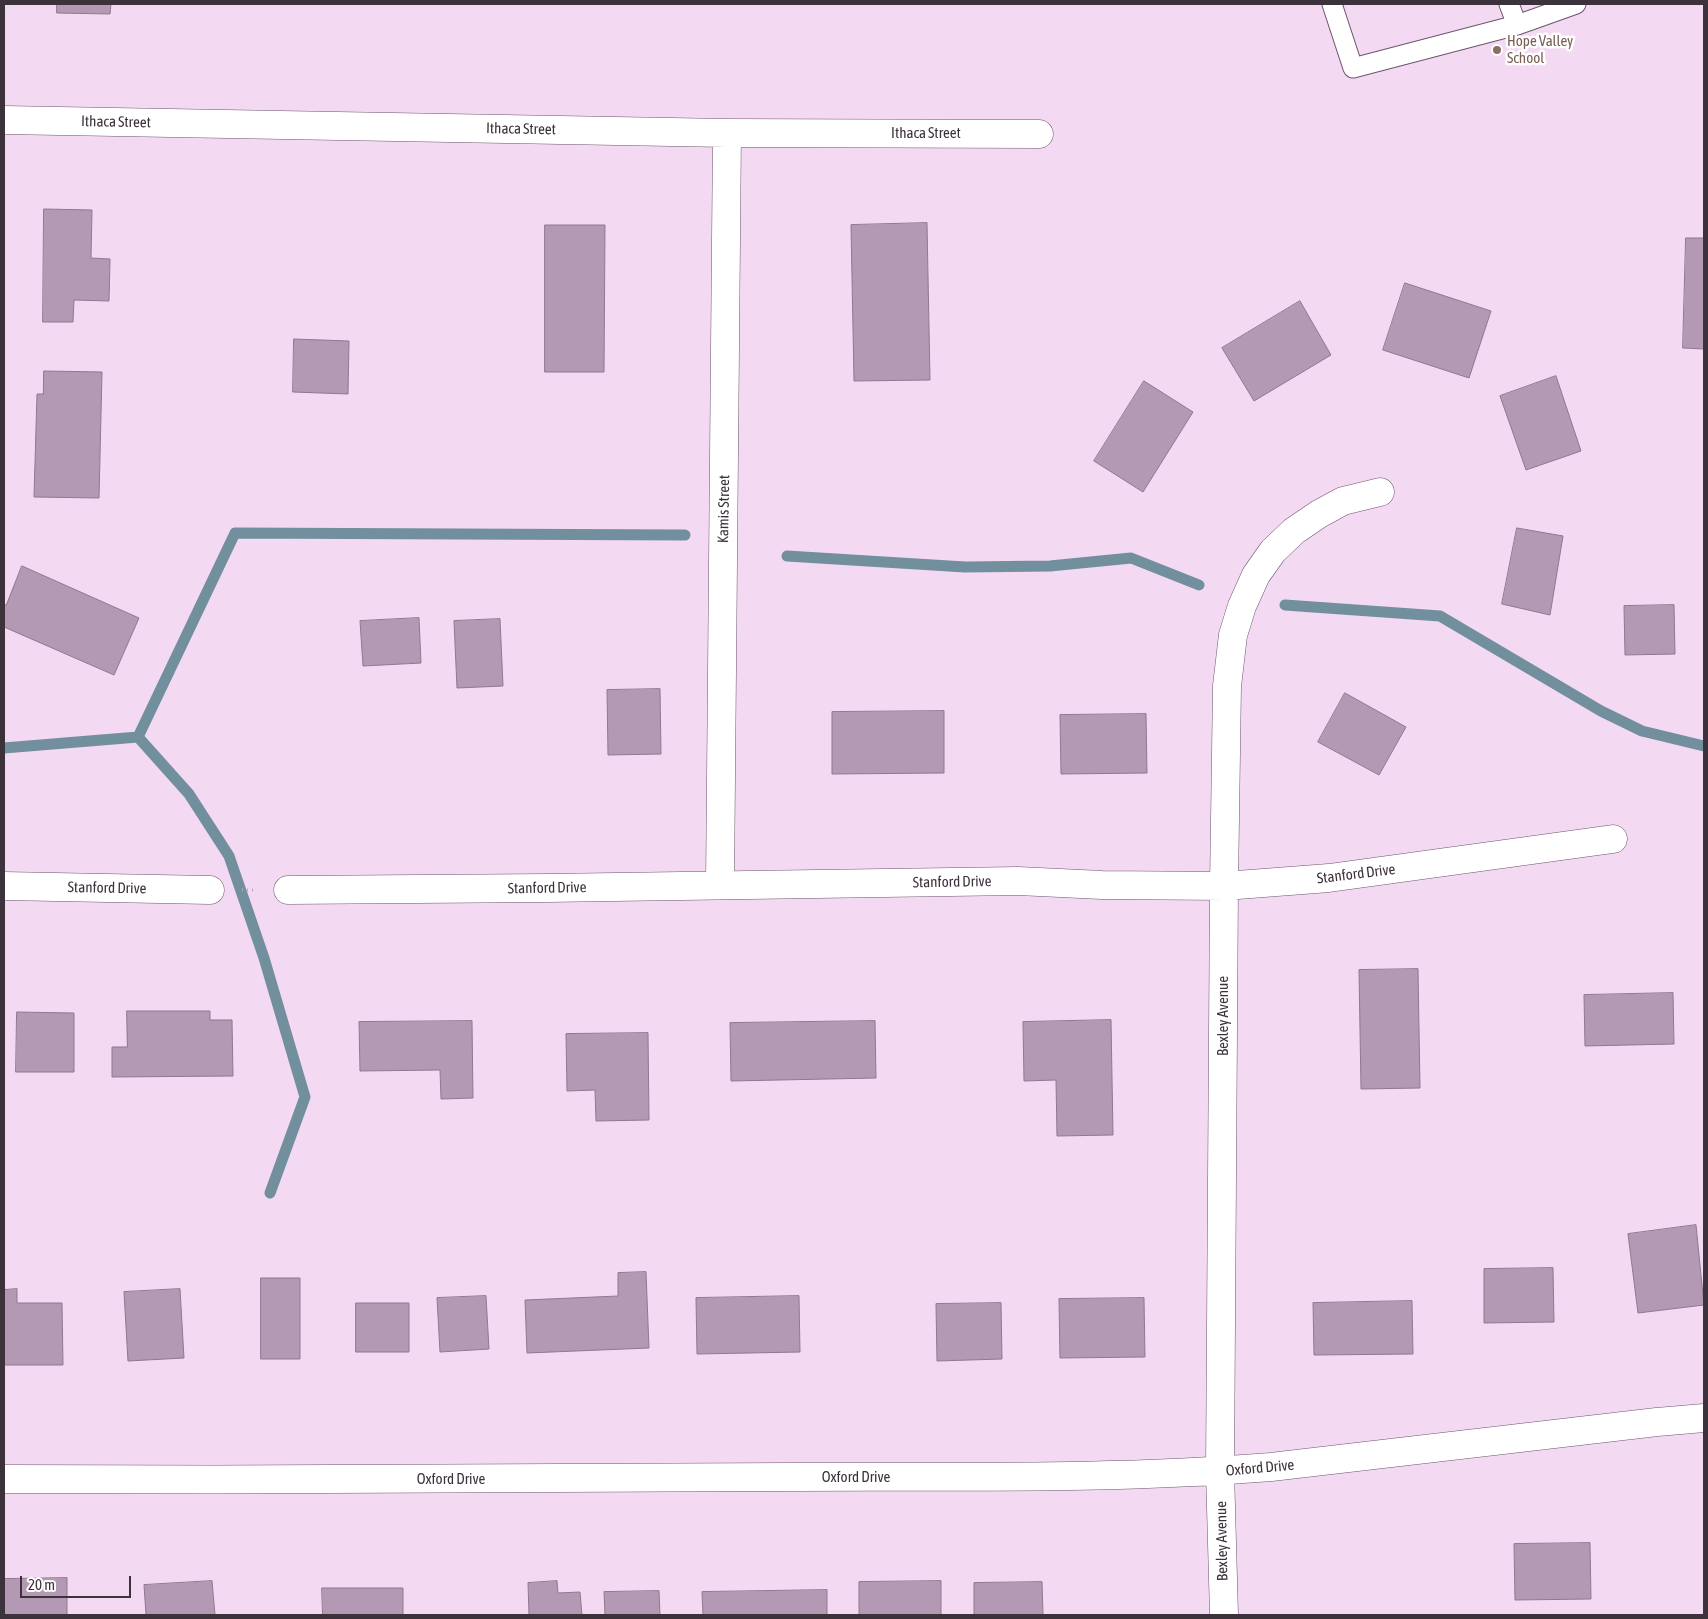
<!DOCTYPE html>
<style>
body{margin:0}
#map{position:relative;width:1708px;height:1619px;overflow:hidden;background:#f4d9f3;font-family:"Asap Condensed",sans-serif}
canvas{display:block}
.frame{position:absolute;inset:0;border:5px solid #3c323c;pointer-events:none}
.scale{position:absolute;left:20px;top:1576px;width:111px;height:22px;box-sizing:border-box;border:2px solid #3c323c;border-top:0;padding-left:6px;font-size:15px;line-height:18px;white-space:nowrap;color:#3c323c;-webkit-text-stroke:4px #fff;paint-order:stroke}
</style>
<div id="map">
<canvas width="1708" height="1619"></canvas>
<div class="frame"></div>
<div class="scale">20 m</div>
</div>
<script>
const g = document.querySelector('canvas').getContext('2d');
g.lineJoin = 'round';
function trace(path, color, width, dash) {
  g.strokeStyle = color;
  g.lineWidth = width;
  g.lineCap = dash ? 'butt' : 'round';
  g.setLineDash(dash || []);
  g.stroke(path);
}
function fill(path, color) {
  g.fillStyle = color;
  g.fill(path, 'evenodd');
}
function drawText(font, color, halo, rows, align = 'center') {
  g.font = font + ' "Asap Condensed",sans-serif';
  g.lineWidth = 5;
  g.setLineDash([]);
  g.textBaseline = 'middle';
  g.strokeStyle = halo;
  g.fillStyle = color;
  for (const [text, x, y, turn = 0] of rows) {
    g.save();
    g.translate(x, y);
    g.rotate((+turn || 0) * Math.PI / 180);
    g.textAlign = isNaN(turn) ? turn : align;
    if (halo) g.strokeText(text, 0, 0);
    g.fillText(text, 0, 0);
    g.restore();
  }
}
const stream = new Path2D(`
 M787,556L965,567L1050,566L1131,558L1199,585
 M1285,605L1440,616L1601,711L1642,731L1704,746
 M138,737L189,794L229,856L264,958L305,1097L270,1193
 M4,748L138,737L235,533L685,535`);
const building = new Path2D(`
 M57,4H111L110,14L57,13Z
 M44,209L92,210L91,258L110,259L109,301L74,300L73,322H43Z
 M927,223L930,380L854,381L851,225Z
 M545,225H605L604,372H545Z
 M1686,238H1704V349L1683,348Z
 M1405,283L1491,311L1469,378L1383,350Z
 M1300,301L1331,355L1254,401L1222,348Z
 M294,339L349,341L348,394L293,392Z
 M44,371L102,372L99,498L34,497L37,394H43Z
 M1556,376L1581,451L1526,470L1500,396Z
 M1144,381L1193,412L1143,492L1094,461Z
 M1517,528L1563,536L1550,615L1502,604Z
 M22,566L139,618L114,675L4,627V605H6Z
 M1674,605L1675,654L1625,655L1624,606Z
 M419,618L421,663L363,666L360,621Z
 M500,619L503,686L457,688L454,621Z
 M660,689L661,754L608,755L607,690Z
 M1345,693L1406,727L1379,775L1318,742Z
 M944,711V773L832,774V712Z
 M1146,714L1147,773L1061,774L1060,715Z
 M1418,969L1420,1088L1361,1089L1359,970Z
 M1673,993L1674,1044L1585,1046L1584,995Z
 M127,1011H210V1020H232L233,1076L112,1077V1047H127Z
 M17,1012L74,1013V1072H16Z
 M1111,1020L1113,1135L1057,1136L1056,1080L1024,1081L1023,1022Z
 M472,1021L473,1098L441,1099L440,1070L360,1071L359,1022Z
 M875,1021L876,1078L731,1081L730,1023Z
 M648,1033L649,1120L596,1121L595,1090L567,1091L566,1034Z
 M1696,1225L1704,1305L1638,1313L1628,1234Z
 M1553,1268L1554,1322L1484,1323V1269Z
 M646,1272L649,1348L527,1353L525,1300L618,1296V1273Z
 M261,1278H300V1359H261Z
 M17,1289V1303H62L63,1365H4V1290Z
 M180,1289L184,1358L128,1361L124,1292Z
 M486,1296L489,1349L440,1352L437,1298Z
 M799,1296L800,1352L697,1354L696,1298Z
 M1144,1298L1145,1357L1060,1358L1059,1299Z
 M1412,1301L1413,1354L1314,1355L1313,1303Z
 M356,1303H409V1352H356Z
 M1001,1303L1002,1359L937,1361L936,1304Z
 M1590,1543L1591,1599L1515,1600L1514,1544Z
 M67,1578V1615H4V1579Z
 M212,1581L215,1615H146L144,1585Z
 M557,1581L558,1593L580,1592L582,1615H529L528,1583Z
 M941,1581V1615H859V1582Z
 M1042,1582L1043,1615H974V1583Z
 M322,1588H403V1615H323Z
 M827,1590V1615H703L702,1592Z
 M659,1591L660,1615H605L604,1592Z`);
const path = new Path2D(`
 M242,890H255`);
const service = new Path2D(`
 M1332,4L1353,68L1517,25
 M1509,4L1517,25L1576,4`);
const minor = new Path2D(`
 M4,120L727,133L1039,134
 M720,885L727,133
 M4,886L210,890
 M288,890L547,888L1018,881L1102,885L1224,886L1329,878L1613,839
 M4,1479C265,1480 526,1479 787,1477C948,1476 1111,1480 1271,1467L1657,1422L1704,1418
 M1224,1615L1220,1471L1224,886L1227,686L1233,635L1242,606L1256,575L1273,551L1294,531L1319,514L1343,501L1380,492`);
const markers = [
 [1497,50,5,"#8d6e63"]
];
const educationNames = [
 ["Hope Valley",1507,41],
 ["School",1507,58]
];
const streetNames = [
 ["Ithaca Street",116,122,1],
 ["Ithaca Street",521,129,1],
 ["Ithaca Street",926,133],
 ["Kamis Street",724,509,-89],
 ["Stanford Drive",1356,874,-7],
 ["Stanford Drive",952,882,-1],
 ["Stanford Drive",107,888,1],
 ["Stanford Drive",547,888,-1],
 ["Bexley Avenue",1223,1016,-90],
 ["Oxford Drive",1260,1468,-5],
 ["Oxford Drive",856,1477],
 ["Oxford Drive",451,1479],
 ["Bexley Avenue",1222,1541,-91]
];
trace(stream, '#728f9d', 11);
fill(building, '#b399b3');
trace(building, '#907890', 1);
trace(service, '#6c556c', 21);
trace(minor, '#6c556c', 29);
trace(path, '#bca6bb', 3, [1, 4]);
trace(service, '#fff', 19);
trace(minor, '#fff', 28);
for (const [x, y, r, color] of markers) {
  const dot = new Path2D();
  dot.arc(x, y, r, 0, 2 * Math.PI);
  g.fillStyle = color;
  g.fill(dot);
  trace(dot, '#fff', 2);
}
drawText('15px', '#785e54', '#fff', educationNames, 'left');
drawText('15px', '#3c323c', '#fff', streetNames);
</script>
